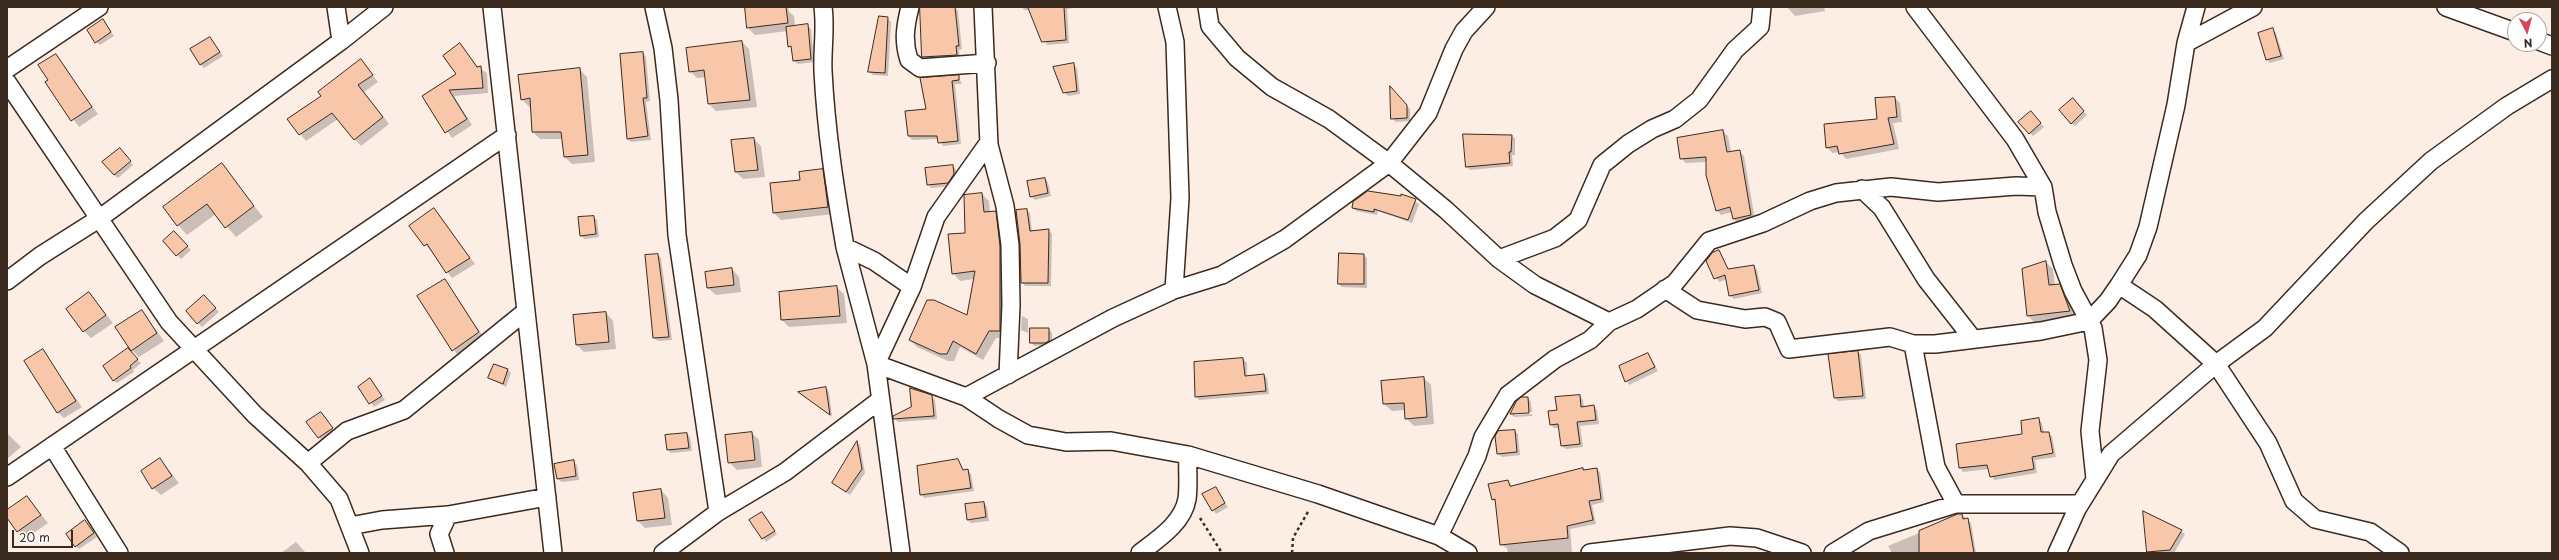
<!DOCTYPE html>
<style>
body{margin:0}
#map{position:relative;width:2559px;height:560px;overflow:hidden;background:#fdeee5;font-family:"Playpen Sans",sans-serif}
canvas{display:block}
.frame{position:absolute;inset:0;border:8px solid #3b2a1e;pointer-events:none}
.north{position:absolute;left:2507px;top:12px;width:40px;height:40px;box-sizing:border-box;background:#fff;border:1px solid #b1aaa5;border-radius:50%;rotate:174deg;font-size:11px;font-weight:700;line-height:16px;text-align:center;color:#3b2a1e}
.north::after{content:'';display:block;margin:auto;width:14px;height:18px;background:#d1495b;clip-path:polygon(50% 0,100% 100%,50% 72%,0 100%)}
.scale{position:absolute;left:12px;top:530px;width:61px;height:18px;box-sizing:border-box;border:2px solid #3b2a1e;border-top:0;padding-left:5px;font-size:12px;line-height:14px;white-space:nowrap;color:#3b2a1e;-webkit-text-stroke:3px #fff;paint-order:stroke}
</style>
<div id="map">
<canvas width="2559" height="560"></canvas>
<div class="frame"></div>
<div class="north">N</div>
<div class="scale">20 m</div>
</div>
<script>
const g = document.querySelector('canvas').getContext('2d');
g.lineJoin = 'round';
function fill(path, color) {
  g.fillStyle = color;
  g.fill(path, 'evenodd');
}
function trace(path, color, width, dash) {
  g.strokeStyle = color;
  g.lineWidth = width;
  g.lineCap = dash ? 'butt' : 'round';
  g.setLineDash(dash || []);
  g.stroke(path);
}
const shadow = new Path2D(`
 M746,7H788L789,12L794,16L795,27L807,25L811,29L814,62L798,64L794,61L788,31L755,35L748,28Z
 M955,7L958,11L962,49L959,50L960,58L926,60L923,56Z
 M1022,7H1078L1067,9L1069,43L1047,45L1030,10H1024Z
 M1787,7H1824L1825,11L1795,16Z
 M887,18L891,22L888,76L873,75L870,72Z
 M106,24L114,36L100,45L96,42Z
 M2272,29L2276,33L2284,59L2270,63L2267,60L2259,34Z
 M210,38L223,56L204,68L200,64Z
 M742,42L749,49L757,107L716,111L709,104L706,77L697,78L690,71Z
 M460,45L479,68L487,73L488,93L454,96L472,125L452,138L423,96L458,74Z
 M643,53L646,57L650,101L646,102L651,140L631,142L628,139Z
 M55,55L98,114L79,127L46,82L49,80Z
 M361,60L378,82L364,92L389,124L361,146L338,119L306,141L289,119L323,96Z
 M1073,65L1077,68L1080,94L1068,96L1064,92Z
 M579,69L587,77L595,162L572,164L565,157L562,139H540L533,132L532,106L529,107L522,99Z
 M958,76L962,84H955L961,144L943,146L939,139L912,140L909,136L927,109L921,79Z
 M1391,88L1410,109V121L1396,122L1392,118Z
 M1895,98L1900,103L1902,122L1893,123L1899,149L1846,159L1840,152L1832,153L1827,147L1878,120Z
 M2076,103L2087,115L2075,126L2071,123Z
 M2030,112L2044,127L2033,136L2020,122Z
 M1723,131L1728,136L1731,152L1739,151L1744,156L1755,220L1738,224L1734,219L1732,212L1721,215L1717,210L1707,162L1686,163L1681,158Z
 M1512,136L1515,139V155H1512L1513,166L1470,170L1467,167Z
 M754,139L761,146L765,177L743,179L736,172L732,141Z
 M123,153L133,165L118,178L114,175Z
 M221,164L263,217L236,237L216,214L187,235L178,225Z
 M953,166L956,170L957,178L952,186L931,188L928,184Z
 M822,170L829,177L834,214L781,220L774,213L801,181Z
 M1045,179L1048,182L1051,196L1035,200L1031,196Z
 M982,194L989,201L990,213L995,212L1002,219L1007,338H996L983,360L960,347L954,361H948L917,347L910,340L967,317L974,279L960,281L953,273Z
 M1402,196L1419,204L1412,223L1378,211L1377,215L1356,211L1353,208Z
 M434,209L475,264L452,278L411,226Z
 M1027,210L1030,213L1032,232L1048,230L1052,234L1051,286H1025L1022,282Z
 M594,217L597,220L599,237L585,239L581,236Z
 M174,232L191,250L181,259L164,241Z
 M1719,251L1729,270L1754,267L1757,270L1762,293L1734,299L1730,296L1727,279L1719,282L1707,261Z
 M658,255L661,258L672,340L658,341L654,338Z
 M1364,255L1367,258V288L1342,287L1339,284Z
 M2046,262L2053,269L2055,286L2059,285L2066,292L2076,318L2035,323L2028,316L2023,269Z
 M732,269L739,277L741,292L716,295L708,288L706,272Z
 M444,280L485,339L459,357L418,296Z
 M836,287L844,294L847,323L789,327L782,320Z
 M89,293L113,323L91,338L84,331Z
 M204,296L219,312L202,327L187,311Z
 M142,311L164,341L139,357L132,350Z
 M606,313L613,321L616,349L584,352L577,345Z
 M1022,316L1028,319V333L1021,330Z
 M1049,329L1052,333V345L1034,346L1031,342Z
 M128,350L141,363L133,370L134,372L117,383L113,380Z
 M42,351L82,407L64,418L57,412Z
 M1858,352L1861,355L1866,399L1838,401L1835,398Z
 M1648,354L1658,371L1629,385L1620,366Z
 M1243,359L1247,363V377L1264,375L1267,378L1269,394L1199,400L1196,396Z
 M508,370L511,373L506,387L489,378Z
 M1424,378L1431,385L1434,424L1414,426L1406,418L1405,410L1392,411L1384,404Z
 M370,379L385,400L374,407L359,387Z
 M826,388L829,392L832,417L803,395Z
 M931,396L935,400L937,419L898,422L894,418Z
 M1580,396L1583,400L1584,407L1594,406L1597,410L1599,424L1580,426L1583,447L1566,449L1562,446L1560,428H1554L1551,425L1558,411Z
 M1528,398L1531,402L1532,412L1515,413V415L1532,414V416L1514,417L1511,414L1516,402Z
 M324,416L335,432L322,441L307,422Z
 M2039,419L2042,423L2044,433H2048L2052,436L2056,457L2035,460L2037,473L1994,480L1989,469L1963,472L1960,468L1957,444L2023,435Z
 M1514,431L1518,434L1520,455L1502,457L1498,454Z
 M7,433L21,447L7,459Z
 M752,433L759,440L762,467L737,470L729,462Z
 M687,434L690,437L692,451L671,453L668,450Z
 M857,442L860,445L865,473L850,495L833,483Z
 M160,459L179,483L161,495L153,488Z
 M957,461L964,471L968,470L971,474L974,491L924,498L921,494Z
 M573,462L577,465L579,480L562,482L558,479L556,464Z
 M1583,469L1585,471L1596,469L1600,472L1604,502L1592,505L1596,524L1570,529L1572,553H1508L1507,548L1501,545L1496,503L1493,499L1508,481L1512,486Z
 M1215,488L1228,507L1216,514L1213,510Z
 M661,490L668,498L672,525L645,528L638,521Z
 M27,497L48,523L25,539L7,516V511Z
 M984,503L987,507L989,521L971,523L968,520Z
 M1962,515L1971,523L1976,553H1892L1888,546Z
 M765,517L777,534L766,542L750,520Z
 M88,525L97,537L79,549L76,546Z
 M2181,531L2185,534L2174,553L2148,552Z
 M296,542L306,553H281Z`);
const building = new Path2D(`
 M745,7H786L788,23L747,28Z
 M920,7H955L959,46H956L957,55L922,57Z
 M1028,7H1064L1066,40L1042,42Z
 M879,16L888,17L885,73L868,72Z
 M103,19L111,32L95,43L87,30Z
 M808,24L811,59L793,61L791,46L788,47L786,27Z
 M2273,28L2281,56L2266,60L2258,33Z
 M210,37L220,52L200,65L190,49Z
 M742,41L750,100L708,104L704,70L689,72L686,48Z
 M460,43L477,67L481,66L483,88L449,90L467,119L445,133L422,96L456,74L443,56Z
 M643,52L647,98H643L648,136L627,139L620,54Z
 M56,54L92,107L71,121L45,82L48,80L38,65Z
 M361,59L373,75L358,85L383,117L354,140L332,113L299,135L287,119L321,96L318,92Z
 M1074,63L1077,91L1063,93L1053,67Z
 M580,68L588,155L564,157L561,132H532L530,98L521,100L518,75Z
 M959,75V80L952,81L958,141L938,143L937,136H908L905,111L926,109L920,78Z
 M1390,86L1407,105V118L1391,119Z
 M1895,97L1897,117L1888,118L1894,144L1839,154L1837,146L1826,148L1824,124L1877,119L1875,98Z
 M2073,98L2084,111L2071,124L2059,110Z
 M2031,111L2041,123L2029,134L2018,122Z
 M1723,130L1727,152L1740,150L1751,215L1733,219L1730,207L1716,211L1706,175V157L1680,159L1677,138Z
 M1463,134L1512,135L1511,152H1509L1510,163L1466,167Z
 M754,138L758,170L735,172L731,140Z
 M120,148L131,161L114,175L102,162Z
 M222,163L254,206L225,228L207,204L177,226L163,207Z
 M953,165L954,174L948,183L927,185L925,168Z
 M823,169L828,207L773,213L770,183L800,180L799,172Z
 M1045,178L1048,193L1030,197L1027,181Z
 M1368,191L1401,196V194L1416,199L1408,220L1374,209V212L1352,208L1353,202Z
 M982,193L984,212L996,211L1000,246V331H989L976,354L953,341L947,354H940L909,340L927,300H934L967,315L975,271L952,274L948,234L965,233L964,195Z
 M434,208L470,258L446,273L427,244L424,246L409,226Z
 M1027,209L1030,231L1049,229L1048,283H1021L1020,244L1016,210Z
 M594,216L596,234L580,236L578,217Z
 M174,231L188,246L176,256L163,241Z
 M1719,250L1728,269L1754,265L1759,290L1729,296L1725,275L1714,279L1706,261L1712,253Z
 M1339,253L1364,254V284H1338Z
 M658,254L669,337L653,338L645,255Z
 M2046,261L2049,285L2060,284L2070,311L2027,316L2022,269Z
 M732,268L734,285L707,288L705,272Z
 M445,279L479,332L452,351L417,296Z
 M837,286L840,316L781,320L779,292Z
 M89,292L106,315L83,332L66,309Z
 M204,295L216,308L197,324L186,311Z
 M142,310L157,333L131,351L115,327Z
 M606,312L609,342L576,345L573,315Z
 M1030,328H1049V341L1045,343H1030Z
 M128,348L138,359L130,366L131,368L113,381L103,366Z
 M43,349L76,401L57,413L24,361Z
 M1858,351L1863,396L1834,398L1828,354Z
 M1648,353L1655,367L1625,382L1619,366Z
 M1243,358L1245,376L1264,374L1266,391L1195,397L1194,362Z
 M494,364L508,369L503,384L488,378Z
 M1424,377L1427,417L1405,419L1404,403L1383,404L1381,381Z
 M370,378L382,396L369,404L358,387Z
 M826,387L830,415L798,392Z
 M910,388L932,395L934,416L893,419V416L911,407Z
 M1580,395L1581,407L1594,405L1596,420L1577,422L1580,444L1561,446L1558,424L1550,425L1548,411L1557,410L1555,397Z
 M1521,397H1528L1529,413L1510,414L1516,402Z
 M321,412L333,428L318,438L306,422Z
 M2039,418L2041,432H2049L2053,453L2032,457L2034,469L1990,477L1987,465L1959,468L1956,444L2022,434L2021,421Z
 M1515,430L1517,452L1497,454L1495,436L1498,431Z
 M752,432L755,460L728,463L725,435Z
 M687,433L689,448L667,450L665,435Z
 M857,441L862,469L846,492L832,483Z
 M160,458L172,476L152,489L141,471Z
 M958,459L963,470L968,469L971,488L920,495L917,466Z
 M574,460L576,476L557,479L554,464Z
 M1583,468V470L1597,468L1601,499L1589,501L1593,520L1567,526L1568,538L1500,545L1495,499L1492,500L1488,484L1508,480L1510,486Z
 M1216,487L1225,503L1212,511L1202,494Z
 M661,489L665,518L637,521L633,493Z
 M27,496L41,515L17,532L7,518V510Z
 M984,502L986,517L967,520L965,504Z
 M2143,511L2182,530L2170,550L2147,552Z
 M762,512L775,531L762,539L749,520Z
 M1958,514H1962L1963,519L1968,518L1974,553H1919V531Z
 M85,520L94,533L75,547L66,534Z`);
const path = new Path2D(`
 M1200,518L1222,553
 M1292,553L1293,538L1309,510`);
const street = new Path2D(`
 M336,7L341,41
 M492,7L553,553
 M654,7L663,48L669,100L677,235L718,512
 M823,7C826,29 822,50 823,71C826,131 835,188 845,247L874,261L912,287L876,364
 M910,7C905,27 903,41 909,60L920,68L987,63
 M983,7L989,145L1005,206L1010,245L1011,305L1008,375
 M1167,7L1175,42L1180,198L1174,290
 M1207,7L1210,26L1237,58L1272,87L1329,119L1389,163L1446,210L1499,259L1535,285L1609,322
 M1915,7L2015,139L2043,187L2047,212L2063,265L2073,291L2093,328L2098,360L2090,431L2095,479
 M2446,7L2515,32
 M2539,41L2552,46
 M2186,43L2253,7
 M7,69L99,7
 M7,82L169,322L255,415L308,463L339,499L360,553
 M1862,189L1882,208L1926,279L1973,339
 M845,247L876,364L901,553
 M1499,259L1555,238L1578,220L1602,165L1628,144L1652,129L1675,119L1699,100L1735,50L1760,27L1762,7
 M7,281L40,256L100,218L341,41L384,7
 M2119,285L2155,309L2216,364L2268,443L2294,501L2315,519L2370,532L2400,553
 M912,287L936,217L989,142
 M1665,289L1697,310L1745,319L1765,317L1777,322L1789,349L1890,337L1913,344H1935L2041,331L2089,321L2108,301L2119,285L2138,255L2148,227L2176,105L2186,43L2196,7
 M1913,344L1936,467L1956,504
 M876,364L966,397L999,419L1028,435L1066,442L1111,441L1188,455L1318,494L1439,536L1468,553
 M966,397L1113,318L1174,290L1222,275L1285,239L1389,163L1428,113L1454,49L1464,31L1486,7
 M52,446L119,553
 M308,463L347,431L404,410L526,311
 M7,477L507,135
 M350,526L382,520L448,515L547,497
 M1439,536L1477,456L1483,437L1508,395L1555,359L1590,340L1609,322L1637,309L1675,283L1709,241L1763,223L1810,201L1836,193L1891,187L1938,192L2016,186L2043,187
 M445,553L439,534L448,515
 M663,553L718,512L785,472L880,400
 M1140,553C1158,539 1183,523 1187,499C1189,485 1187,469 1188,455
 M1590,553L1730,536L1757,538L1802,553
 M1833,553L1869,531L1956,504H2080
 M2057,553L2077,509L2111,454L2216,364L2265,328L2366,221L2431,161L2507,106L2552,79`);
fill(shadow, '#0003');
fill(building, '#f8c6a8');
trace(building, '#3b2a1e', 1);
trace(street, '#3b2a1e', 20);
trace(path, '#3b2a1e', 2.5, [3, 3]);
trace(street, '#fff', 17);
</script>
